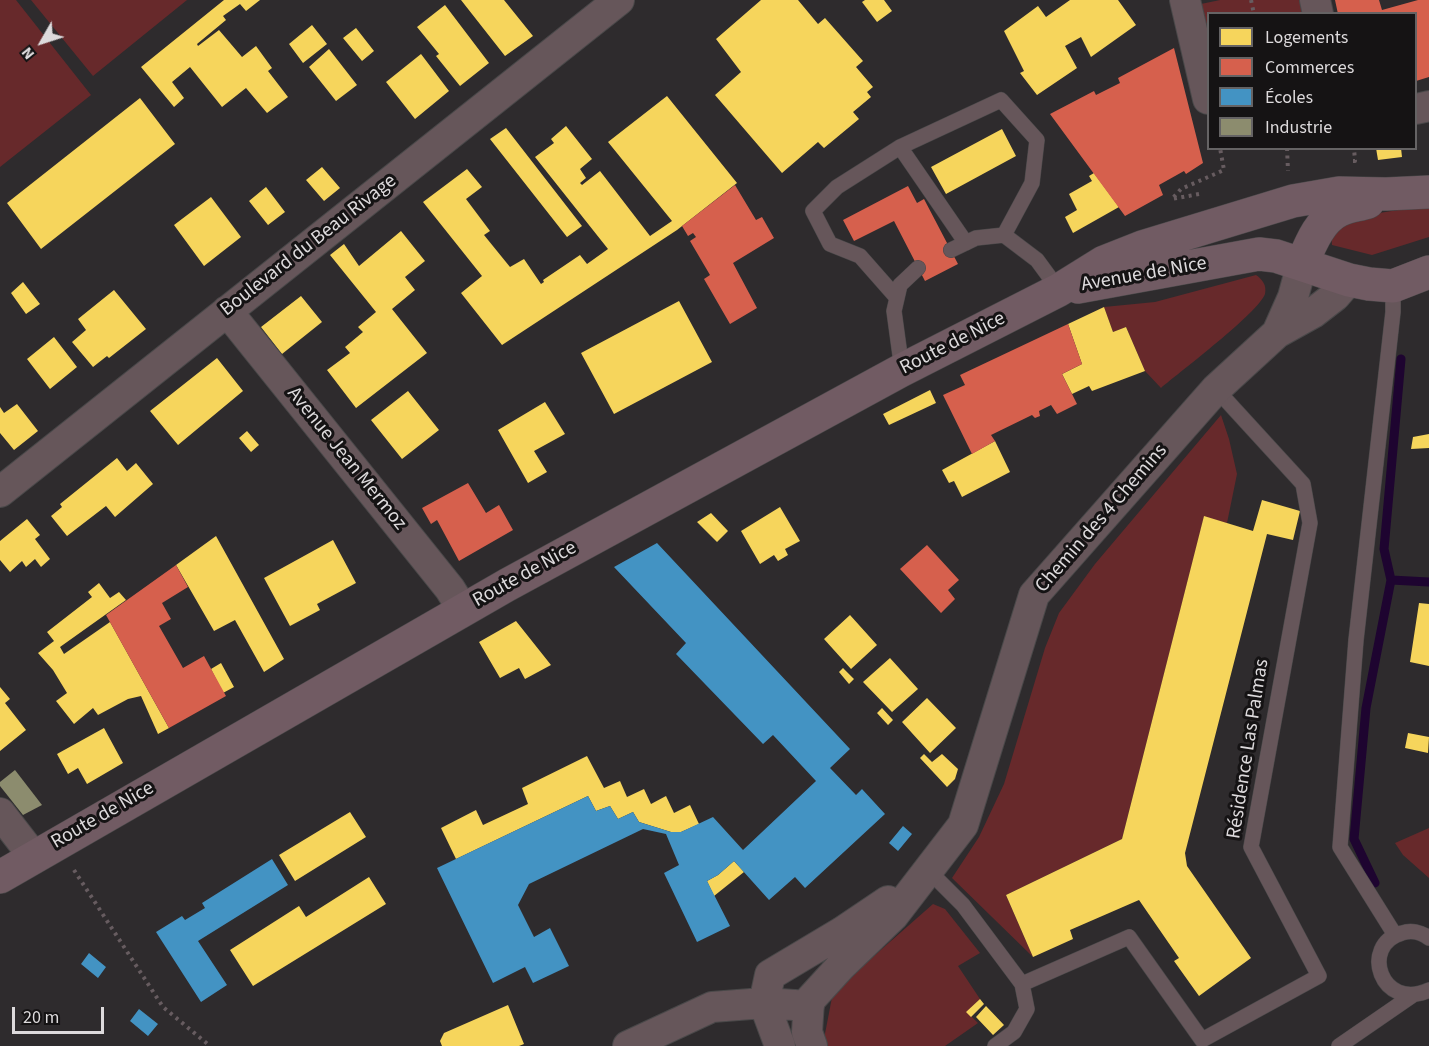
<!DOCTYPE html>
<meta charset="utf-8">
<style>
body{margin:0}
#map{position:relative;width:1429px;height:1046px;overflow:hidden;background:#2e2b2d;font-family:"Source Sans 3",sans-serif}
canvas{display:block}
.legend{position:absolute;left:1207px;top:12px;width:210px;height:138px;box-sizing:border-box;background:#151314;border:2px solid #656364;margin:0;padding:8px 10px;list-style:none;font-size:18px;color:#dddadc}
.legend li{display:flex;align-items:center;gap:12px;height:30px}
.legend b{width:30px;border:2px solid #656364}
.north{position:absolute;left:12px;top:12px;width:60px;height:60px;-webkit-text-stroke:4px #151314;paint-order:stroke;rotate:231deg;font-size:16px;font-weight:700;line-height:24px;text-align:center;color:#dddadc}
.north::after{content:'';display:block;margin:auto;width:21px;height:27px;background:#dddadc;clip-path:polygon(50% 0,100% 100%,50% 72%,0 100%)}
.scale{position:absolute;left:12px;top:1007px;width:92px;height:27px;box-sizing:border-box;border:3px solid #dddadc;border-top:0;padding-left:8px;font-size:18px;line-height:21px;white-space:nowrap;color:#dddadc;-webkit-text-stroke:4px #151314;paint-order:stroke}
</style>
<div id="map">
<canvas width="1429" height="1046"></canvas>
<ul class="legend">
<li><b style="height:16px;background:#f6d55c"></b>Logements</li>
<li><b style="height:16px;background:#d6604d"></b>Commerces</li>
<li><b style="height:16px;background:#4393c3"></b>Écoles</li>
<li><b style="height:16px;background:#8c8c6e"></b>Industrie</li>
</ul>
<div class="north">N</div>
<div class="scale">20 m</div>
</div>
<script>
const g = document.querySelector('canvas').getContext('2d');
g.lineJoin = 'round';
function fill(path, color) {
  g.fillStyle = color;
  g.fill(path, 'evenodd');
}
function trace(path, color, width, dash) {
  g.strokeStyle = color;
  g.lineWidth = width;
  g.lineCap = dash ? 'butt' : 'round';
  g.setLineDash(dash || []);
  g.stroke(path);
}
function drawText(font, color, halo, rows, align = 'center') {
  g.font = font + ' "Source Sans 3",sans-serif';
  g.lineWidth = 6;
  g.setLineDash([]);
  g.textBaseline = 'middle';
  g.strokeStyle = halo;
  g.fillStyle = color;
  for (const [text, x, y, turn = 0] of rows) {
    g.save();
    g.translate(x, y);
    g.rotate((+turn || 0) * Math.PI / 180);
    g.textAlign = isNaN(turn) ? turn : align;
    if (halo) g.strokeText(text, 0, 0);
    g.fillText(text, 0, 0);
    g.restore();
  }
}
const green = new Path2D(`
 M0,0H16L91,95L0,167Z
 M31,0H187L93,76Z
 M1220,0H1302L1305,13L1208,14V37L1201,4Z
 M1429,205V237L1372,255L1332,245L1331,233L1342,219Z
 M1256,275C1262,279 1267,285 1265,294C1259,312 1180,372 1161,388L1145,371L1126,327L1113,332L1104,307L1155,302Z
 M1221,415L1229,439L1237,474L1227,523L1204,517L1122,839L1006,895L1033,957L952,878L979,837L1004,784L1045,648L1059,613L1095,564Z
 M1429,828V878L1403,855L1395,843Z
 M933,904L945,909L980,953L958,966L980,999L967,1012L978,1023L945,1046H826L824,1039L833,992Z`);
const homes = new Path2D(`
 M224,0H260L246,11L240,4L223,16L226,20L197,44L198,46L219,30L242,57L256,46L272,68L268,71L288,97L267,113L246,88L222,107L190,67L172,82L184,98L174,107L141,67Z
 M461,0H504L533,36L505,56Z
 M761,0H798L818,24L825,18L863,61L856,67L873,87L867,92L871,97L853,112L859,119L824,148L818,142L782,173L715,95L741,72L716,39Z
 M865,0H884L892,11L877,22L862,2Z
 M1070,0H1118L1136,25L1091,57L1081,37L1065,46L1077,68L1037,95L1020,73L1024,71L1004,31L1038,6L1046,17Z
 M445,5L489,63L460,86L436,56L439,54L417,27Z
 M312,25L327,44L303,63L289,44Z
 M356,28L374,51L362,61L343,38Z
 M329,49L357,85L336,101L309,67Z
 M421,54L449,91L415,119L386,82Z
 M667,96L737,183L677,230L502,345L461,293L482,276L423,202L467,169L482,187L466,199L490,231L484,235L510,267L524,259L541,284L544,282L543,280L580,255L587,264L608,249L535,157L554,143L551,139L566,126L592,159L580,169L586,178L580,183L582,185L600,171L650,236L672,221L608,142Z
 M140,98L175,144L41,249L7,203Z
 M506,128L582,226L567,237L490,139Z
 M1002,129L1016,156L946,194L931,167Z
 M1376,148H1401L1402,157L1378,160Z
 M322,167L340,188L324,201L306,180Z
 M1094,173L1119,207L1073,233L1065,217L1077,210L1069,194L1092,181L1089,176Z
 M266,187L285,212L268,225L249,201Z
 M211,197L241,237L204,266L174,225Z
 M401,231L425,261L405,277L415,290L392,309L427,353L356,408L327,370L350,353L345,347L363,332L358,327L376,312L330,255L344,244L359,266Z
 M23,282L40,304L26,314L11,293Z
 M114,290L146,329L109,358L107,356L93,367L72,342L86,330L78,319Z
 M301,296L322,322L282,354L261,327Z
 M679,301L712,362L614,414L581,353Z
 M1104,307L1113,332L1126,327L1145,371L1092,391L1089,386L1072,394L1062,374L1082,364L1068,324Z
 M54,337L77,367L50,389L27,359Z
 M217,358L243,391L178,445L150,411Z
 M930,390L936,403L889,425L883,414Z
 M408,391L439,430L402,459L371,420Z
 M545,402L565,434L534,451L547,472L528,483L498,430Z
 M17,404L38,431L14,450L0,433V407L4,413Z
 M247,431L259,445L251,452L239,438Z
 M1429,434V448L1411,449L1413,437Z
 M995,441L1010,472L962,497L954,481L949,483L942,470Z
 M117,458L127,471L136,463L153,484L115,517L106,506L67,536L51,516L62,507L60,504Z
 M1262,500L1300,511L1293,540L1267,534L1185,853L1187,866L1251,958L1199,996L1174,961L1179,958L1139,900L1070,930L1073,939L1033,957L1006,895L1122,839L1204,516L1253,531Z
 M780,507L800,541L785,549L788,555L778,561L774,555L760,564L741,531Z
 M711,513L728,531L717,542L697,522Z
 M27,519L40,535L35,539L50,559L41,567L35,559L26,567L22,561L10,572L0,560V541Z
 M216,536L284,659L264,672L235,620L214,631L176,565Z
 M333,540L356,583L317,604L320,610L290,626L264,578Z
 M99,583L110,598L119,592L126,600L60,647L64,654L110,622L169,728L158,734L141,696L128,699L98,715L93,708L74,724L56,701L67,693L53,670L38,653L54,641L47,632L92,597L88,592Z
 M1419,603L1429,604V666L1410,662Z
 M850,615L877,645L851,669L824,639Z
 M516,621L551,665L525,679L519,668L500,678L479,642Z
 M890,658L918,689L892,712L863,682Z
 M221,663L234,687L223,693L211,669Z
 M843,668L854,679L849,684L839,672Z
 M0,687L10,699L5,703L26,730L0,751Z
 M927,698L956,728L930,753L902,722Z
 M882,708L893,720L888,725L877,713Z
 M104,728L123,763L87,784L78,768L68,774L57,754Z
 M1408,733L1429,737L1428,753L1405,748Z
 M924,754L932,762L942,754L958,769L955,779L947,787L920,758Z
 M587,756L604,788L620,781L627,797L644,789L651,804L666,796L674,813L690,805L699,824L681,832H671L639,822L633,812L618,819L610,806L596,811L588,796L456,859L441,828L476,810L483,825L528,804L522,788Z
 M350,812L366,837L295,881L279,855Z
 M734,861L744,872L714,896L707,881L718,875Z
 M369,877L386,904L253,986L230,950L299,906L306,917Z
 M980,999L984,1004L971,1017L966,1012Z
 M508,1005L524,1044L519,1046H442L440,1041L444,1033Z
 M986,1006L1004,1025L993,1035L976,1017Z`);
const shops = new Path2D(`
 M1335,0H1379L1382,10L1418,0H1429V77L1416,81V14H1338Z
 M1174,48L1203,163L1186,174L1184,171L1159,185L1163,195L1125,216L1050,114L1094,91L1096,95L1120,83L1118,78Z
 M735,185L756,220L762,217L774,238L733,263L757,308L730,324L704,279L710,275L690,241L696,237L693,233L688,236L682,226Z
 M908,186L917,203L924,199L958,264L925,281L894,221L854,241L843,220Z
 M1068,324L1082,364L1062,374L1077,404L1057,414L1051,405L1039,411L1040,416L1035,418L1032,415L991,435L995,441L972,454L943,395L965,385L960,375Z
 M468,483L486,513L499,505L513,530L459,561L437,520L431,524L422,508Z
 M927,545L959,580L948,590L955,599L941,613L900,569Z
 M176,565L188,587L162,603L171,619L159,626L183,668L204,656L226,696L169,728L106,615Z`);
const schools = new Path2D(`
 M657,543L850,749L830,768L856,795L862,789L885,814L805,888L795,877L769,900L734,861L718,875L707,881L730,926L697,942L664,873L679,865L666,834L643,829L529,884L518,905L534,937L550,928L569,966L533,983L525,967L493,983L437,868L588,796L596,811L610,806L618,819L633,812L639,822L671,832H681L713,817L743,850L816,781L773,735L763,744L676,654L686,643L614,567Z
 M903,826L912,834L898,851L889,843Z
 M272,859L288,885L198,941L227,985L201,1002L156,932L182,916L185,920L205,908L202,903Z
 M89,953L106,967L98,978L81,964Z
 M139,1009L158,1024L148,1036L130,1021Z`);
const industry = new Path2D(`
 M15,770L42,805L23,815L0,786V782Z`);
const stream = new Path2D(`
 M1401,359L1384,549L1391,580L1429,582
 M1375,883L1354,839L1366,708L1391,580`);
const path = new Path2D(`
 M1251,0L1254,14
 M1287,148L1288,171
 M1353,161H1355L1354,148
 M1199,194L1172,199L1181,189L1224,170L1220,148
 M74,870L163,1007L210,1046`);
const lane = new Path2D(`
 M900,147L966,243
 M951,250L976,238L1004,235L1037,260L1059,290
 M1393,286V312L1356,640L1340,847L1395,935
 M897,298L860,256L830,244L813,211L837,187L900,147L1001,100L1037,140L1032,183L1004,235
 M902,370L894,311L900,285L918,268
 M929,871L963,905L1022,984L1129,937L1202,1040L1319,976L1251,847L1310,523L1303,484L1216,389
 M1429,938C1421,932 1411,930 1402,933C1359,945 1381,1012 1429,990
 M995,1046L1014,1032L1027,1009L1022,984
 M1339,1046L1413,995`);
const street = new Path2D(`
 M1185,0L1208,99
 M1315,0L1318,14
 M1416,109L1429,106
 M227,311L450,589L463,610
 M1277,333L1293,297L1302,264
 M0,492L619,0
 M0,813L34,857
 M628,1046L712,1007L764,1003L809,1006
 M780,1046L764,1003L770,975L842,932L888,901
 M812,1046L807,1032L809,1001L841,966L893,916L963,825L1034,595L1216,389L1277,333L1313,313L1335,296L1349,280`);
const primary = new Path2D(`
 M1302,264C1310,245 1320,219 1340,210C1348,206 1359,205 1368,202
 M1078,287L1259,254L1276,256L1349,280L1369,284L1393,286L1429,272
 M0,877L507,585L902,370L1059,290L1104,262L1142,247L1293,201L1339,193L1386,194L1429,192`);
const streetNames = [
 ["Boulevard du Beau Rivage",309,246,-38],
 ["Avenue de Nice",1144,275,-10],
 ["Route de Nice",953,344,-27],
 ["Avenue Jean Mermoz",346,459,51],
 ["Chemin des 4 Chemins",1102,519,-49],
 ["Route de Nice",525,575,-29],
 ["Résidence Las Palmas",1249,749,-81],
 ["Route de Nice",103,816,-30]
];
fill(green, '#67292b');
fill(homes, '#f6d55c');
fill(shops, '#d6604d');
fill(schools, '#4393c3');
fill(industry, '#8c8c6e');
trace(stream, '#1e0430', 9);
trace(lane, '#494849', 16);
trace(street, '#494849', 32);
trace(primary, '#494849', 34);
trace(path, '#675c60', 4, [3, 4.5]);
trace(lane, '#66565a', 15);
trace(street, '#66565a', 30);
trace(primary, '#715b63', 33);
drawText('20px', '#dddadc', '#151314', streetNames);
</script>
